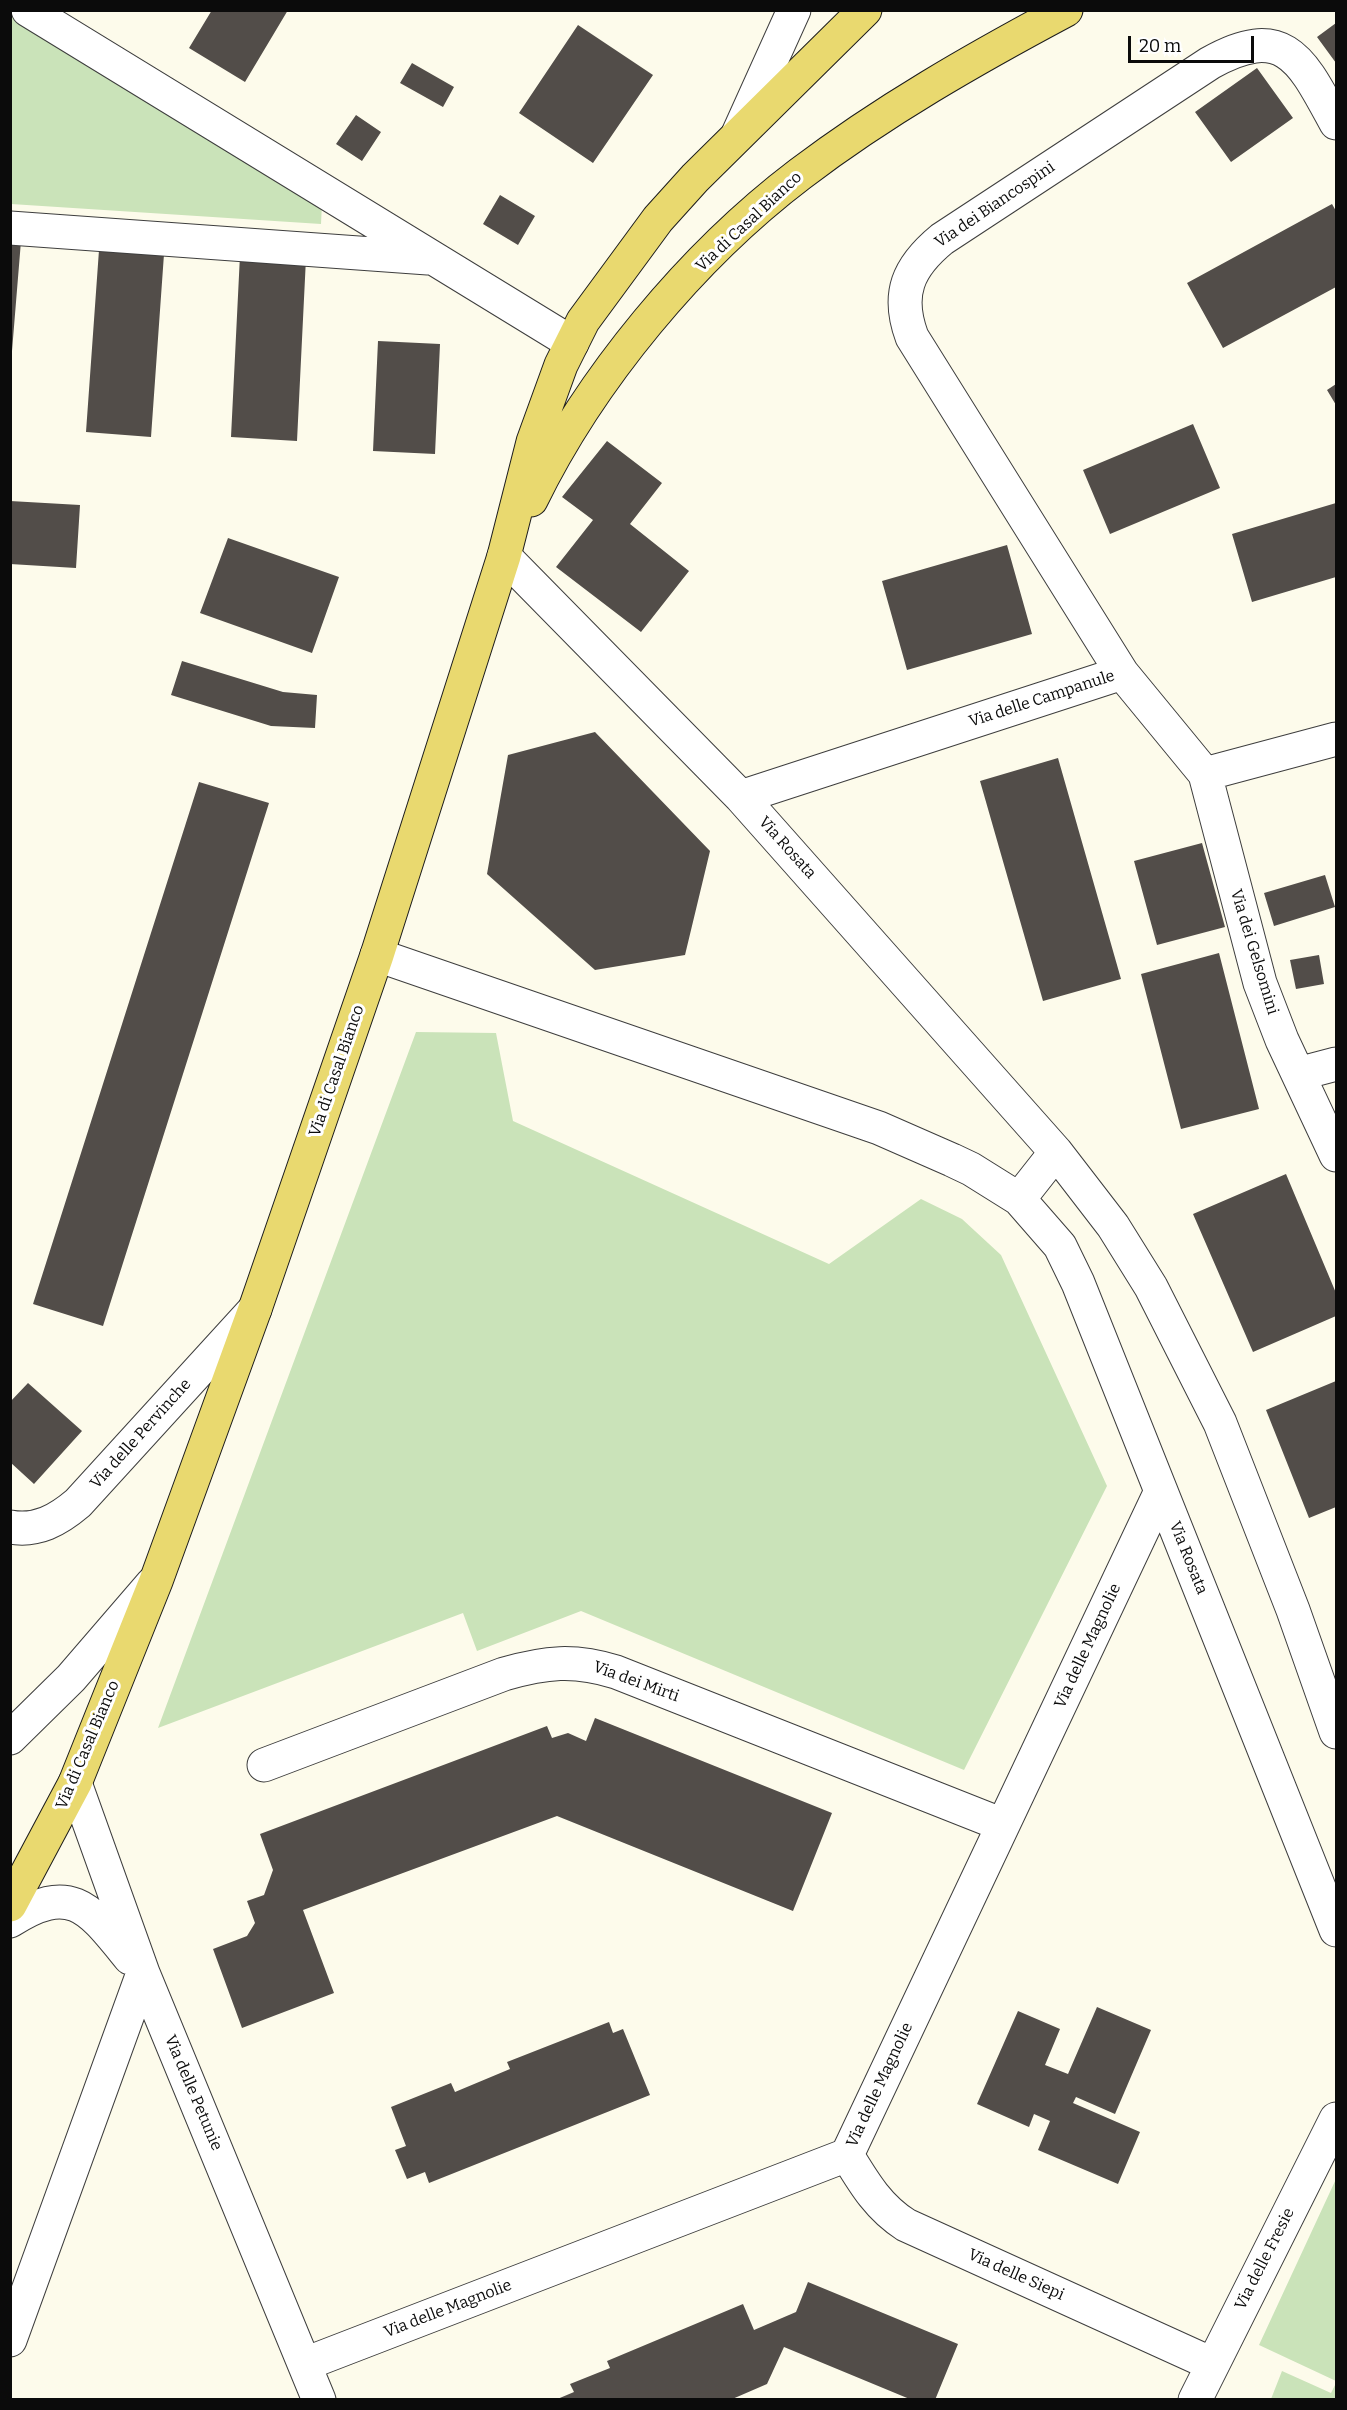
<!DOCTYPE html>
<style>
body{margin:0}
#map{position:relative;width:1347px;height:2410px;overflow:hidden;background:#fdfbeb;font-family:Bitter,serif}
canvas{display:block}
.frame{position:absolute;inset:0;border:12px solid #0b0b0b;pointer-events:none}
.scale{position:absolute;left:1128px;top:36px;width:126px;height:27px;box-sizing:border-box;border:3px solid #0b0b0b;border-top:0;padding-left:8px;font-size:18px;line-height:21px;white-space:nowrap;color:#0b0b0b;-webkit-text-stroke:4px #fff;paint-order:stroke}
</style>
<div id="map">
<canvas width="1347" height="2410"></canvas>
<div class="frame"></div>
<div class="scale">20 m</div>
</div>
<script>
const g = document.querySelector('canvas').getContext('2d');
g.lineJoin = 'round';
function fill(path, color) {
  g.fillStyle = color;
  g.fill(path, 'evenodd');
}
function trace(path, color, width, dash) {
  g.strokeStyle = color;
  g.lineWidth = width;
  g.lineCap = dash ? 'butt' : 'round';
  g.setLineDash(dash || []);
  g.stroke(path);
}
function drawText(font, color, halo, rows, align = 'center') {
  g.font = font + ' Bitter,serif';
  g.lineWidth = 6;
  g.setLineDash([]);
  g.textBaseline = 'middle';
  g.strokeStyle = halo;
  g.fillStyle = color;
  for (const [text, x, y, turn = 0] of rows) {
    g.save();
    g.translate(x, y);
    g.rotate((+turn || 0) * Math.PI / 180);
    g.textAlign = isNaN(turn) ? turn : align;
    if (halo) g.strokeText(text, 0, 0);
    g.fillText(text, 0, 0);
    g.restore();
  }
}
const green = new Path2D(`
 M10,11L322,203L321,224L11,204Z
 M416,1032L496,1033L513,1121L829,1264L921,1199L962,1219L1001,1255L1107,1486L964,1770L581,1611L477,1651L463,1613L158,1728Z
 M1336,2179V2381L1259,2345Z
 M1282,2371L1331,2393L1336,2383V2399H1271Z`);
const building = new Path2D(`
 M212,10H288L245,82L189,48Z
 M1336,23V63L1317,37Z
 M578,25L653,75L593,163L519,113Z
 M412,63L454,87L443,107L400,83Z
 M1257,68L1293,118L1231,162L1195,112Z
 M356,115L381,132L362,161L336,144Z
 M500,195L535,216L518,245L483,224Z
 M1332,204L1336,211V287L1223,348L1187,283Z
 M10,240L21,241L12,351H10Z
 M99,250L164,254L151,437L86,432Z
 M240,255L306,258L297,441L231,437Z
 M378,341L440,344L435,454L373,451Z
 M1336,384V405L1327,390Z
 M1193,424L1220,488L1110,534L1083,470Z
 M607,441L662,483L630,524L689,571L641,632L556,567L593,520L562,497Z
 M10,501L80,505L76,568L10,564Z
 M1336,503V577L1252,602L1232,534Z
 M228,538L339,577L312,653L200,613Z
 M1007,545L1032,634L907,670L882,581Z
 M182,661L283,692L317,695L315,728L271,726L171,695Z
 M595,732L710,851L685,955L595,970L487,874L508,755Z
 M1058,758L1121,979L1043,1001L980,781Z
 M199,782L269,803L103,1326L33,1304Z
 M1202,843L1225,927L1157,945L1134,861Z
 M1325,875L1335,907L1274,926L1264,893Z
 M1219,953L1259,1109L1181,1129L1141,974Z
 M1319,955L1324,984L1296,989L1290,960Z
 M1286,1174L1336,1293V1316L1253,1352L1193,1214Z
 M1336,1381V1507L1309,1518L1266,1410Z
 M28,1383L82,1431L34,1484L10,1462V1402Z
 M595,1718L832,1813L793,1911L557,1816L303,1910L334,1993L242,2028L213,1949L247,1936L255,1923L247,1901L264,1895L273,1870L260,1834L547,1726L552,1738L568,1733L586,1741Z
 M1097,2007L1151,2030L1115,2114L1076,2097L1073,2103L1140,2132L1118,2184L1038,2150L1050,2121L1034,2114L1029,2127L977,2104L1018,2011L1060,2029L1045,2065L1068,2074Z
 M609,2022L613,2033L623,2029L650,2095L429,2183L425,2172L407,2179L395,2150L406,2146L391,2107L451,2083L455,2092L510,2069L507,2062Z
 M808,2282L958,2344L935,2400H912L784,2347L767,2384L730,2400H555L574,2392L570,2384L610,2368L607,2361L743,2304L754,2330L796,2312Z`);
const minor = new Path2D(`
 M28,10L572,343
 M738,134L794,10
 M10,228L428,258
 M504,556L741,797L1056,1152
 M1122,673L912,337C896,294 908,267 942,239L1210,63C1286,20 1303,63 1336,123
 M1205,774L1260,983L1282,1040L1336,1155
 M741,797L1122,673L1205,774L1336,739
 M377,955L879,1128L952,1160L971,1169L1019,1199L1060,1246L1078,1283L1336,1930
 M1298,1074L1336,1064
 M1019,1199L1056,1152L1113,1226L1151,1287L1220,1423L1293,1610L1336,1732
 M10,1527C37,1532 58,1520 78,1503L255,1309
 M10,1738L71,1678L152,1584
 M264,1765L504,1674C546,1662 574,1659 616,1672L1003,1825
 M75,1783L143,1973L319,2400
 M10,1921C72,1881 90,1909 130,1958
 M847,2155C864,2183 878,2207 906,2225L1212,2364
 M10,2340L143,1973
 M305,2364L847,2155L1161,1491
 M1195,2400L1336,2119`);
const major = new Path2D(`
 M531,500C590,379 692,256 800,174C883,111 974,59 1066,10
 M10,1905L75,1783L156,1581L255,1309L377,955L504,556L533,442L561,365L583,321L658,219L695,178L865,10`);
const streetNames = [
 ["Via dei Biancospini",995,205,-34],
 ["Via di Casal Bianco",749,222,-43],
 ["Via delle Campanule",1042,699,-18],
 ["Via Rosata",787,848,48],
 ["Via dei Gelsomini",1254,952,73],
 ["Via di Casal Bianco",337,1071,-71],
 ["Via delle Pervinche",141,1434,-48],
 ["Via Rosata",1188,1558,68],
 ["Via delle Magnolie",1088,1646,-65],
 ["Via dei Mirti",636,1682,20],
 ["Via di Casal Bianco",88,1745,-67],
 ["Via delle Magnolie",880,2085,-65],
 ["Via delle Petunie",193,2093,67],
 ["Via delle Fresie",1265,2259,-63],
 ["Via delle Siepi",1016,2275,24],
 ["Via delle Magnolie",448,2309,-21]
];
fill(green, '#cae3b9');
fill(building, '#524d49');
trace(minor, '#3e3e3e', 35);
trace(major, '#1c1c1c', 35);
trace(minor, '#fff', 33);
trace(major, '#e9d96f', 33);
drawText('16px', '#0b0b0b', '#fff', streetNames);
</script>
